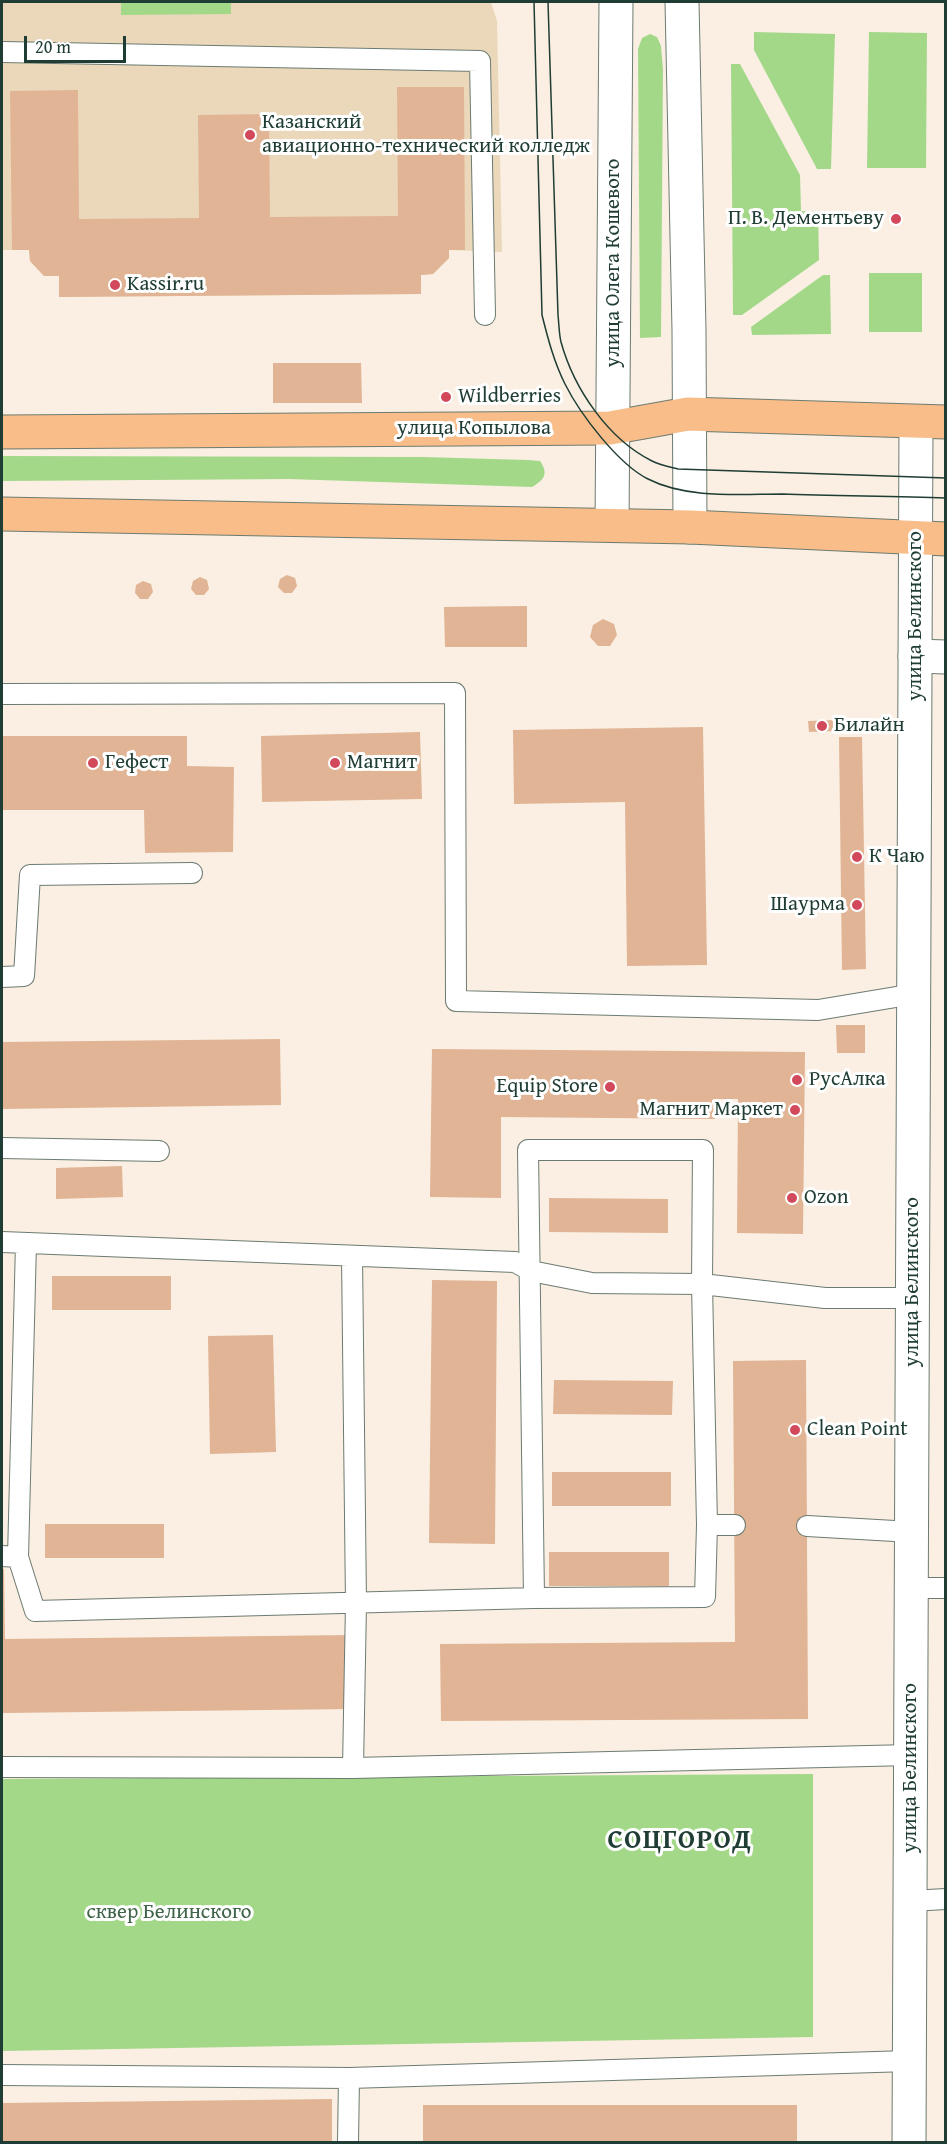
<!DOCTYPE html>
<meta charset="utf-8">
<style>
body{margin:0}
#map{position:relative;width:947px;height:2144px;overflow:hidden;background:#faefe2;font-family:"Gentium Book Plus",serif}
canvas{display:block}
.frame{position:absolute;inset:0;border:3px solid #1f3d34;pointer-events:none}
.scale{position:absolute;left:24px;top:36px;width:102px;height:27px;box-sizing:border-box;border:3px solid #1f3d34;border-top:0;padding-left:8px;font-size:18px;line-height:21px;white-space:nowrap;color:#1f3d34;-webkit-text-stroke:4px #fff;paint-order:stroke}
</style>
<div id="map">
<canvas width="947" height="2144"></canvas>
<div class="frame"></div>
<div class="scale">20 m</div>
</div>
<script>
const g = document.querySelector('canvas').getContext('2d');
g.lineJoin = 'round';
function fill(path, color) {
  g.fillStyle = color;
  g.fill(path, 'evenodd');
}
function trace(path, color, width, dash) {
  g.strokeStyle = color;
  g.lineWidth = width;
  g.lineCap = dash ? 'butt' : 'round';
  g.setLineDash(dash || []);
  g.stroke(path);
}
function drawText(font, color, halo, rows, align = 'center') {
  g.font = font + ' "Gentium Book Plus",serif';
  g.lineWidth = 6;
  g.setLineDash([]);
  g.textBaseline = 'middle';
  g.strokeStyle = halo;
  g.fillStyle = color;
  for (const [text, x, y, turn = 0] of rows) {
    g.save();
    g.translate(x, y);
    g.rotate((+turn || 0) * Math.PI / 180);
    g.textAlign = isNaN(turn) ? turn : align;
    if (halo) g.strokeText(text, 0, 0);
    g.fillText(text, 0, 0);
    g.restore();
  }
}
const built = new Path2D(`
 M2,2H491L497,21L502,252L449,250V258L433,274L421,275V294L59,297V276H44L30,261L29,250H2Z`);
const green = new Path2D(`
 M121,2H231V14L121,15Z
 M754,32L835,34L831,169H817L754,50Z
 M869,32L927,33L926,168H867Z
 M650,34L657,37L661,46L663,70L661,337L640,338L638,49L642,38Z
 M731,64H740L800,175L801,211L818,212L819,260L742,315H733Z
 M869,273H922V332H869Z
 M823,275H830L831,334L752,335L751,327Z
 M2,456L423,457L528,460L540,461C549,474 544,480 532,487L289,479L2,481Z
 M813,1774V2037L2,2051V1779Z`);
const building = new Path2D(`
 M397,87H464L465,250H449V258L433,274L421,275V294L59,297V276H44L30,261L29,250H12L10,91L78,90L79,219L199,218L198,115L269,114L270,217L398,216Z
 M273,363H361L362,403H273Z
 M287,575L295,578L297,586L292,593H284L278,587L280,579Z
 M200,577L207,580L209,589L204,595H196L191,589L193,581Z
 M143,581L151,584L153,592L148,599H140L135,593L136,585Z
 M527,606V647H445L444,607Z
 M603,619L614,624L617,635L610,646H598L590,637L593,625Z
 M835,720L836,731L809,732L808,721Z
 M703,727L707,965L627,966L625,802L514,804L513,730Z
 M420,732L422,799L262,802L261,736Z
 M2,736H187V766L234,767L233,852L145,853L144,810H2Z
 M839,737H862L866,969L842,970Z
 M836,1025H865V1053H837Z
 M280,1039L281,1105L2,1109V1042Z
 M432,1049L805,1052L803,1234L737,1233L738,1099H715V1119L501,1117V1198L430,1197Z
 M122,1166L123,1197L56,1199V1168Z
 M549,1198L668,1199V1233L549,1232Z
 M52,1276H171V1310H52Z
 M432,1280L497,1281L495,1544L429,1543Z
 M273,1335L276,1452L210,1454L208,1336Z
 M806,1360L808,1719L441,1721L440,1644L735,1642L733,1361Z
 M554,1380L673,1381L672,1415L553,1414Z
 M552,1472H671V1506H552Z
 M45,1524H164V1558H45Z
 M549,1552H669V1586H549Z
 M2,1569H4L5,1639L352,1635L353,1709L2,1713Z
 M332,2099V2142H2V2103Z
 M423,2105H797V2142H423Z`);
const service = new Path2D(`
 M2,52L480,61L485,315
 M2,694L455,693L456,1001L818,1010L914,994
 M2,977L24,976L30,875L192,873
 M2,1148L159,1151
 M2,1242L515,1262L531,1271L592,1283L702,1284L825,1298H913
 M352,1256L356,1603L353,1768
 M807,1526L912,1532
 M2,1556L18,1557L35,1611L534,1598L705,1597L707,1525H735
 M18,1557L26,1243
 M912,1588H946
 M534,1598L528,1150H703L702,1284L707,1525
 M2,1767L353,1768L911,1755
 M910,1901L946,1899
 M2,2075L349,2078L909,2061
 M348,2142L349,2078`);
const minor = new Path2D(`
 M915,656L946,657`);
const tertiary = new Path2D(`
 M682,2L689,330L690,527
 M612,525L616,2
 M909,2142L916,422`);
const primary = new Path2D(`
 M2,432L610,428L688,414L946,422
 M2,514L690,527L946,539`);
const tram = new Path2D(`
 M534,2L542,315C548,339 554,362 565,384C580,414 618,464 648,479C687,499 739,494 782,494C836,496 891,496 946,498
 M548,2L558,315C559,324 559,334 561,342C574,389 608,439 652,461C660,465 670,467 678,469L946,478`);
const markers = [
 [250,135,6,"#d1495b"],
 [896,219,6,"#d1495b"],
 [115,285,6,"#d1495b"],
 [446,397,6,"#d1495b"],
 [822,726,6,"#d1495b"],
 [93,763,6,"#d1495b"],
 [335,763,6,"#d1495b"],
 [857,857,6,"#d1495b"],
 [857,905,6,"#d1495b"],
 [797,1080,6,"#d1495b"],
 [610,1087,6,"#d1495b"],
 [795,1110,6,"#d1495b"],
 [792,1198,6,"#d1495b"],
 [795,1430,6,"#d1495b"]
];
const poiNames = [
 ["Казанский",262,123],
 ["авиационно-технический колледж",262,147],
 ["П. В. Дементьеву",884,219,"right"],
 ["Kassir.ru",127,285],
 ["Wildberries",458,397],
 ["Билайн",834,726],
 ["Гефест",105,763],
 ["Магнит",347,763],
 ["К Чаю",869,857],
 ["Шаурма",845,905,"right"],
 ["РусАлка",809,1080],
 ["Equip Store",598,1087,"right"],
 ["Магнит Маркет",783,1110,"right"],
 ["Ozon",804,1198],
 ["Clean Point",807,1430]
];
const streetNames = [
 ["улица Олега Кошевого",614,263,-90],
 ["улица Копылова",474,429],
 ["улица Белинского",916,616,-90],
 ["улица Белинского",913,1282,-90],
 ["улица Белинского",911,1768,-90]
];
const parkNames = [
 ["сквер Белинского",169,1913]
];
const districtNames = [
 ["СОЦГОРОД",680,1841]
];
fill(built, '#ebd8ba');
fill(green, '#a3d889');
fill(building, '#e0b494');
trace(service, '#6c7b71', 22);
trace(minor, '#6c7b71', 35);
trace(tertiary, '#6c7b71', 35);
trace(primary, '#6c7b71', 35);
trace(service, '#fff', 20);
trace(minor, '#fff', 33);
trace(tertiary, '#fff', 33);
trace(primary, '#f8bd89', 33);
trace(tram, '#1f3d34', 1.5);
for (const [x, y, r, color] of markers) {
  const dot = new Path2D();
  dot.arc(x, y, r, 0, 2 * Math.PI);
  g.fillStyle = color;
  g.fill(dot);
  trace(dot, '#fff', 2);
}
drawText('21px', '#1f3d34', '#fff', poiNames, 'left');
drawText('21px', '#1f3d34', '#fff', streetNames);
drawText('21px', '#406449', '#fff', parkNames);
g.letterSpacing = '1.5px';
drawText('bold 27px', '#1f3d34', '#fff', districtNames);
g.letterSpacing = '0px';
</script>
